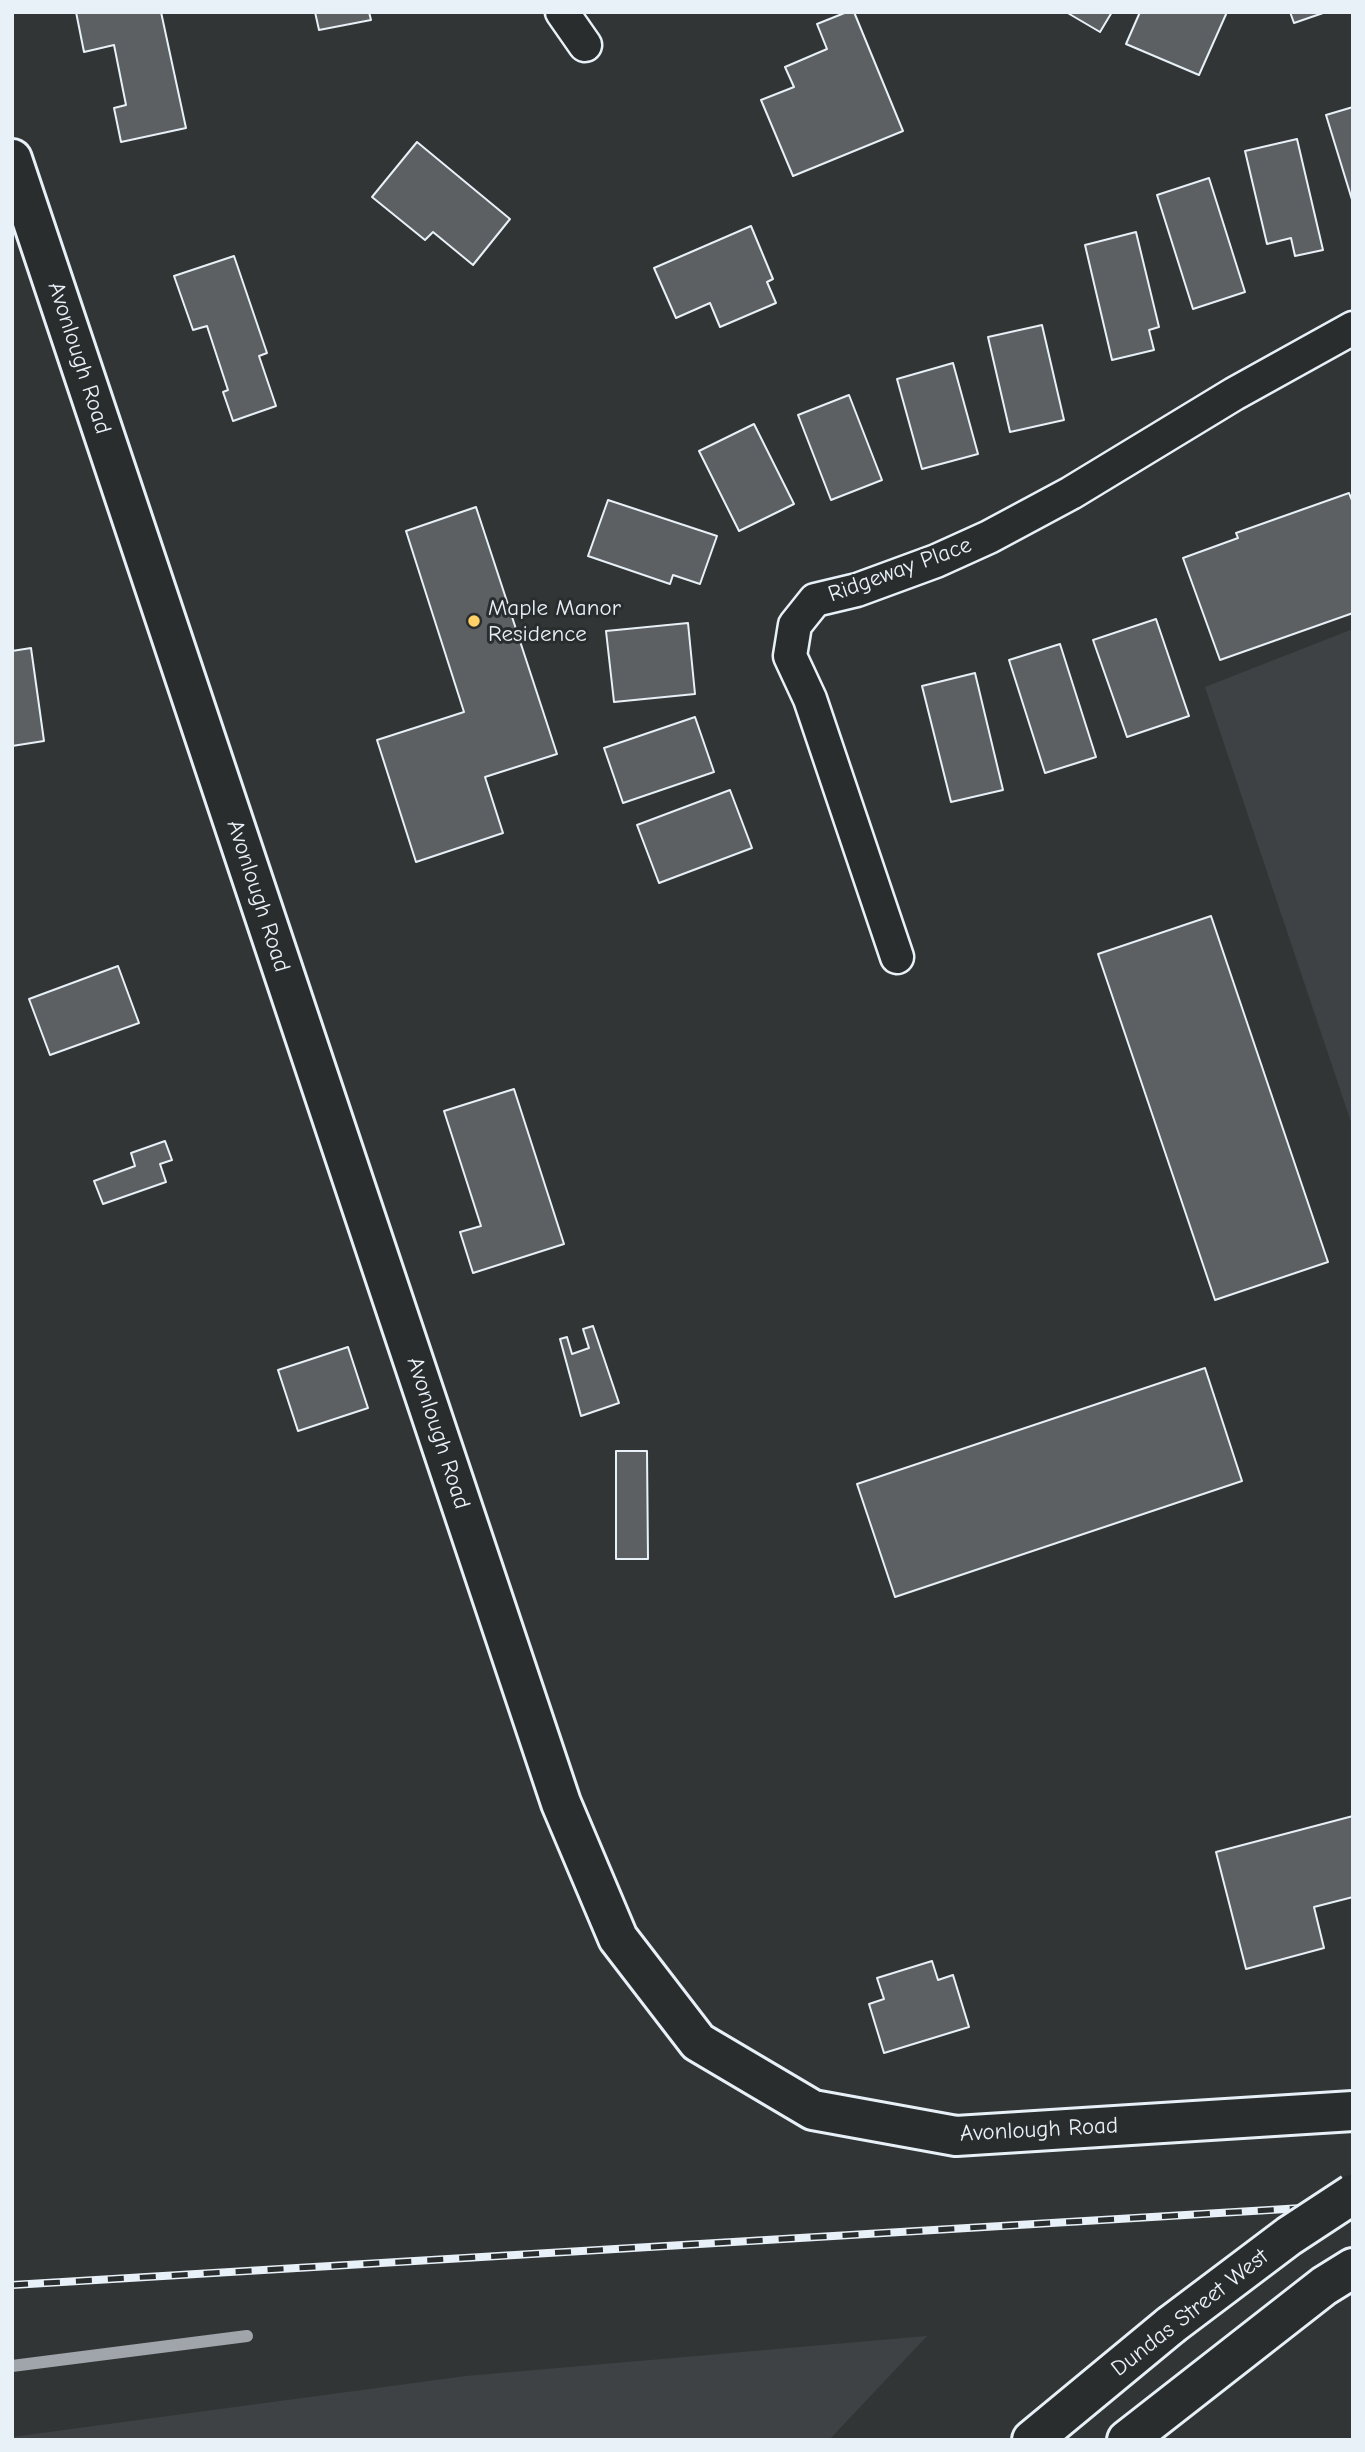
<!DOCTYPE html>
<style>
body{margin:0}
#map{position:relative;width:1365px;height:2452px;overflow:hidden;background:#323536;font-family:"Comic Neue",sans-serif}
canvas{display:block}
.frame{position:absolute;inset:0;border:14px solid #e8f1f8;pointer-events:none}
</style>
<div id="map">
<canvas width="1365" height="2452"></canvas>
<div class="frame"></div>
</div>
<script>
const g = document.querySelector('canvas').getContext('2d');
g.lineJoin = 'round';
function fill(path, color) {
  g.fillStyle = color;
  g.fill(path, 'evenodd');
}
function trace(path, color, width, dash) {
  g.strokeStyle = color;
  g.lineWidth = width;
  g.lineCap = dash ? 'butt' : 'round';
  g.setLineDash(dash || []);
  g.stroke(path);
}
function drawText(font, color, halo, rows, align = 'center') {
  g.font = font + ' "Comic Neue",sans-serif';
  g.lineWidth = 6;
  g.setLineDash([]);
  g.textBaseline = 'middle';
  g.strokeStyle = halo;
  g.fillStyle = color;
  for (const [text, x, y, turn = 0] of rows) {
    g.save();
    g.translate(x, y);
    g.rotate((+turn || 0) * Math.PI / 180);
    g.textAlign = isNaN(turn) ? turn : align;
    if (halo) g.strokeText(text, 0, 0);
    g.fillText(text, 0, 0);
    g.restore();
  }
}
const built = new Path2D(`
 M1353,629V1128L1205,687Z
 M927,2336L829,2440H12V2437L466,2376Z`);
const stream = new Path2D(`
 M12,2366L247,2336`);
const building = new Path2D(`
 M76,12H161L186,128L121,142L114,108L126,105L114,45L84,52Z
 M315,12H369L371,20L319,30Z
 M847,12H854L903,131L793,176L761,100L794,87L785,67L827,49L817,24Z
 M1066,12H1112L1100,32Z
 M1140,12H1227L1199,75L1126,44Z
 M1290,12H1326L1294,23Z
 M1353,107V203L1326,115Z
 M1297,139L1323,250L1295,256L1291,238L1267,244L1245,151Z
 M417,142L510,219L473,265L433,232L425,240L372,197Z
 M1209,178L1245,292L1193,309L1157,195Z
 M751,226L773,279L767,282L776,303L720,327L710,303L676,318L654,268Z
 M1136,232L1159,327L1149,330L1154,350L1112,360L1085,245Z
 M234,256L267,353L259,356L276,406L233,421L223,392L228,390L207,326L193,330L174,276Z
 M1042,325L1064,420L1010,432L988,337Z
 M953,363L978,454L922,469L897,379Z
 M849,395L882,480L831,500L798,415Z
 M754,424L794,504L739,531L699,451Z
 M1349,493L1353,503V613L1220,660L1183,558L1238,538L1236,533Z
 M608,500L717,536L700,584L673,575L670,584L588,556Z
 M476,507L557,754L485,777L503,833L416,862L377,740L464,712L406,531Z
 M1156,619L1189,716L1127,737L1093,640Z
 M688,623L695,694L614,702L606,631Z
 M1060,644L1096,757L1045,773L1009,660Z
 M31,648L44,741L12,746V651Z
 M975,673L1003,790L951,802L922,686Z
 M695,717L714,772L623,803L604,748Z
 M730,790L752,848L659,883L637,825Z
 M1211,916L1328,1262L1215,1300L1098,954Z
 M118,966L139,1023L50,1055L29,999Z
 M514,1089L564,1244L473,1273L460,1232L481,1226L444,1111Z
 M165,1141L172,1160L160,1164L166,1182L103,1204L94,1181L135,1166L131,1153Z
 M593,1326L619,1403L581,1416L560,1339L567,1337L572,1354L589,1348L583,1329Z
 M348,1347L368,1408L298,1431L278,1370Z
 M1205,1368L1242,1481L895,1597L857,1484Z
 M616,1451H647L648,1559H616Z
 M1353,1816V1897L1314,1907L1324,1948L1246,1969L1216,1852Z
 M932,1961L938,1980L953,1975L969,2027L884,2053L869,2004L884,1999L877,1978Z`);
const minor = new Path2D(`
 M562,12L585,45
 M897,957L810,699L790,656L795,625L815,600L857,590L936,561L989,537L1071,493L1234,394L1353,328`);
const tertiary = new Path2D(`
 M12,159L561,1803L618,1938L698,2042L813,2110L956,2136L1353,2111`);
const primary = new Path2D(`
 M1032,2440L1171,2325
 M1127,2440L1324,2286L1353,2268`);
const rail = new Path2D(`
 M12,2285L1353,2205`);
const primaryBridge = new Path2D(`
 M1171,2325L1289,2236L1353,2194`);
const markers = [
 [474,621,7,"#ffd166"]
];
const streetNames = [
 ["Avonlough Road",79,358,72],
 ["Ridgeway Place",900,570,-20],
 ["Avonlough Road",258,896,72],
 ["Avonlough Road",438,1433,72],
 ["Avonlough Road",1039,2130,-3],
 ["Dundas Street West",1190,2313,-38]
];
const poiNames = [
 ["Maple Manor",488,608],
 ["Residence",488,634]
];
fill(built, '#3f4244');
trace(stream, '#9fa5aa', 12);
fill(building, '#5c6063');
trace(building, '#e8f1f8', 2);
trace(minor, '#e8f1f8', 37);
trace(tertiary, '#e8f1f8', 44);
trace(primary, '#e8f1f8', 44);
trace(minor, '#2a2d2e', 32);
trace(tertiary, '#2a2d2e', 38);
trace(primary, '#2a2d2e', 38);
trace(rail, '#e8f1f8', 8);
trace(rail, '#2a2d2e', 5, [16]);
trace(primaryBridge, '#e8f1f8', 44, []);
trace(primaryBridge, '#2a2d2e', 38);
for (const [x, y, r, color] of markers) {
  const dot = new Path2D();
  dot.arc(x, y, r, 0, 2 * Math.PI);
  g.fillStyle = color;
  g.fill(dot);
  trace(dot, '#2a2d2e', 2.5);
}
drawText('23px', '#e8f1f8', '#2a2d2e', streetNames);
drawText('23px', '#e8f1f8', '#2a2d2e', poiNames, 'left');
</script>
